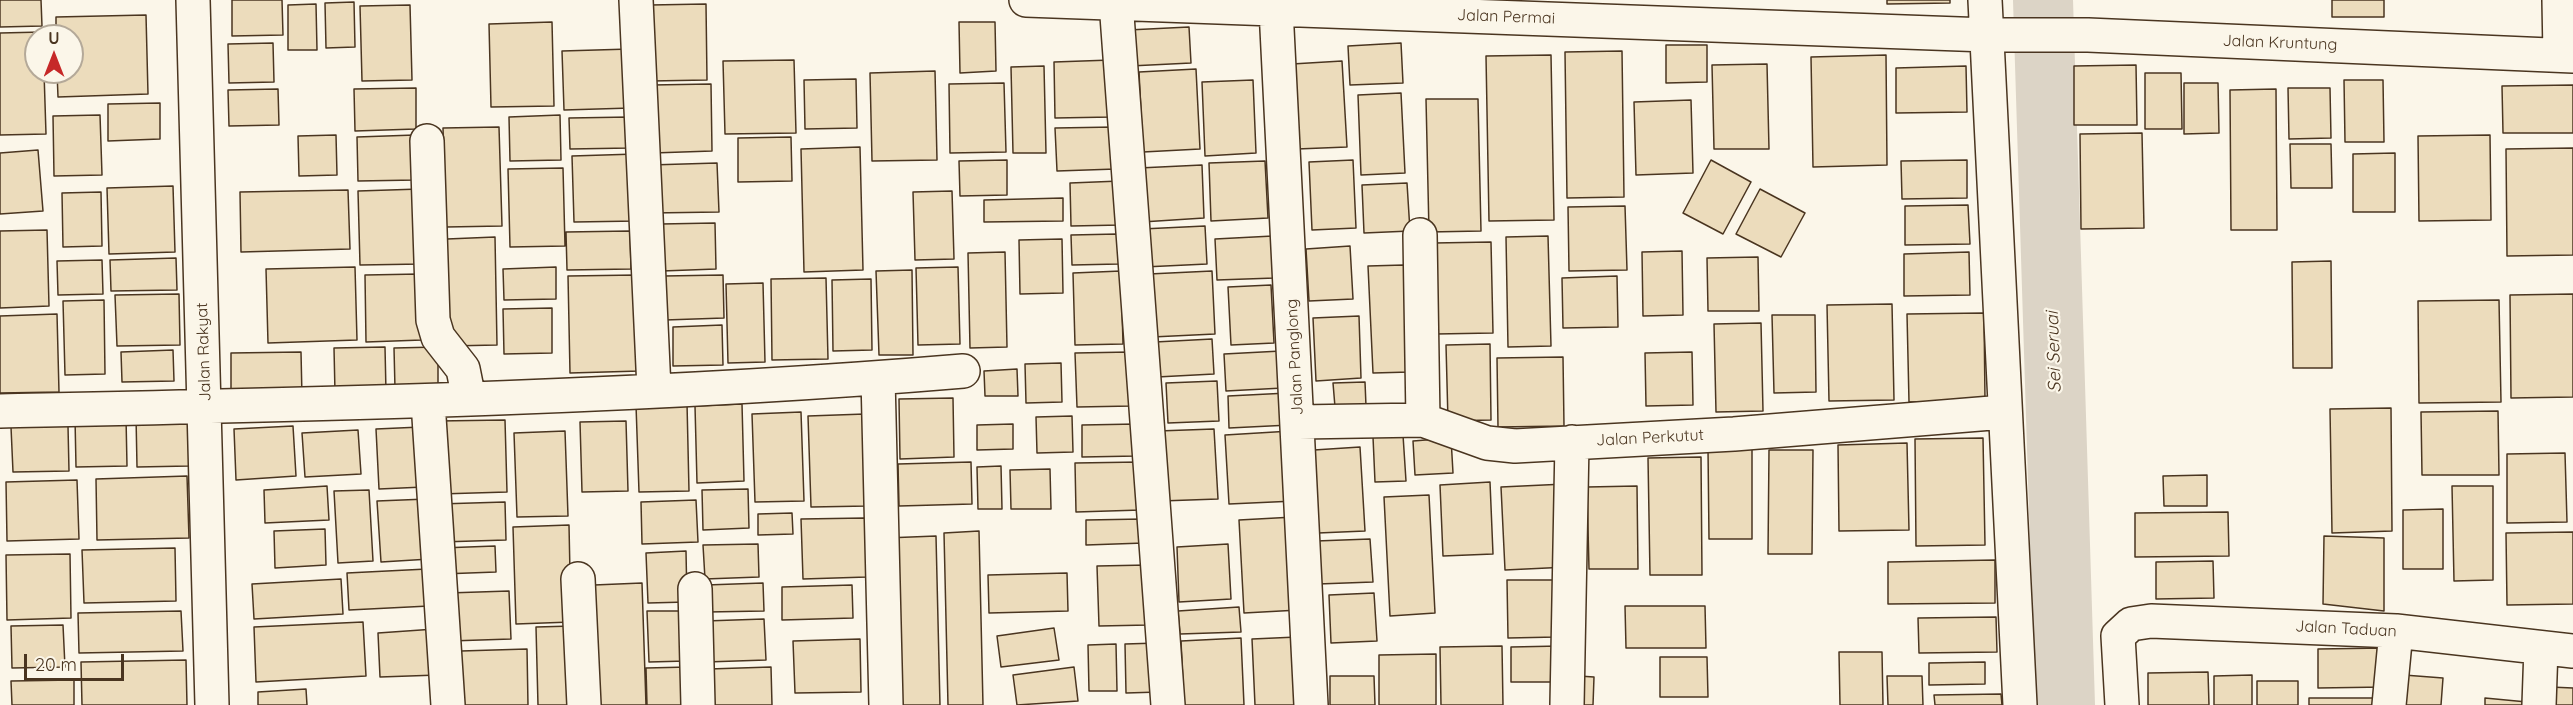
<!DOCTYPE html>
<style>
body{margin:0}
#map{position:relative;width:2573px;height:705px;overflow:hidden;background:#fbf6e9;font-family:Quicksand,sans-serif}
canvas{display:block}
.north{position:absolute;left:24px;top:24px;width:60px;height:60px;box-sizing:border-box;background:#fbf6e9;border:2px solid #b4a999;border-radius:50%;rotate:0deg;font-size:16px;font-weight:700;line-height:24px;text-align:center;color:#4a3520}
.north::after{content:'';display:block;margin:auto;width:21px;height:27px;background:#c62828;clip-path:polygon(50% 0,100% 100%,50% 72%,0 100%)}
.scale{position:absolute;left:24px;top:654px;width:100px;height:27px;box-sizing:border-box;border:3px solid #4a3520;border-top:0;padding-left:8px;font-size:18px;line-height:21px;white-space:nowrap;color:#4a3520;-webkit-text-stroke:4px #fbf6e9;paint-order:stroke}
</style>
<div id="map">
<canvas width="2573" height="705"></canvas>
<div class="north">U</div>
<div class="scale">20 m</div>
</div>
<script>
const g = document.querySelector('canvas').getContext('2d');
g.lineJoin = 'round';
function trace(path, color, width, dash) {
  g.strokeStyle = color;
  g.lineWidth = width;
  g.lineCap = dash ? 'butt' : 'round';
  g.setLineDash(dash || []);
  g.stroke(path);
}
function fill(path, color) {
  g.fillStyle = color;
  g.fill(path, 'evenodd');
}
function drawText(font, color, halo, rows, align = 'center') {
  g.font = font + ' Quicksand,sans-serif';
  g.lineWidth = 4.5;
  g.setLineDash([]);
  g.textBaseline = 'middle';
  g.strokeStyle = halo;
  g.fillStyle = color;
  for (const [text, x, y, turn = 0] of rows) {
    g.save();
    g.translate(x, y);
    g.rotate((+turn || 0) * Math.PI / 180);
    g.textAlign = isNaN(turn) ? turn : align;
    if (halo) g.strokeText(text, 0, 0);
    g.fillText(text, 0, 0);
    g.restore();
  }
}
const river = new Path2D(`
 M2043,0L2065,705`);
const building = new Path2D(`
 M0,0H41L42,26L0,27Z
 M232,0H282L283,35L232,36Z
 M1887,0H1950V3L1887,4Z
 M2332,0H2384V17H2332Z
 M354,2L355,47L326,48L325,3Z
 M316,4L317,50H288V5Z
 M706,4L707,80L651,81L650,5Z
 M410,5L412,80L362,81L360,6Z
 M146,15L148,94L58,97L57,72H72V36H56V17Z
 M552,22L554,106L491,107L489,24Z
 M959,22H995L996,71L960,73Z
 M1189,27L1191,63L1130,66L1128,30Z
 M43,32V36H36V72H44L46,134L0,135V33Z
 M273,43L274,82L229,83L228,44Z
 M1401,43L1403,83L1350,85L1348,46Z
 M1666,45H1707V82L1666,83Z
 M630,49L631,108L564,110L562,51Z
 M1622,51L1624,197L1567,198L1565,52Z
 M1551,55L1554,220L1489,221L1486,56Z
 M1886,55L1887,165L1813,167L1811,57Z
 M794,60L796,133L725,134L723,61Z
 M1111,60L1112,117L1055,118L1054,62Z
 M1342,61L1347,147L1297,149L1292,64Z
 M1767,64L1769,149H1714L1712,65Z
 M2136,65L2137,125H2074V66Z
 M1044,66L1046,153H1013L1011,67Z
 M1966,66L1967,112L1896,113V68Z
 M1196,69L1200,149L1143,152L1139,72Z
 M935,71L937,160L872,161L870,73Z
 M2145,73H2181L2182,129H2145Z
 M856,79L857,128L805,129L804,80Z
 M1253,80L1256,153L1205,156L1202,82Z
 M2344,80H2383L2384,142H2345Z
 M1004,83L1006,152L950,153L949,84Z
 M2184,83H2218L2219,133L2184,134Z
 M711,84L712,151L653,153L652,85Z
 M2573,85V133H2503L2502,86Z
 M416,88V129L355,131L354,89Z
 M2288,88H2330L2331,138L2289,139Z
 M278,89L279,125L229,126L228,90Z
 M2276,89L2277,230H2231L2230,90Z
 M1401,93L1405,173L1361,175L1358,95Z
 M1426,99H1478L1481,231L1429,232Z
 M1691,100L1693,173L1636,175L1634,102Z
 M160,103V139L108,141V104Z
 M100,115L102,175L54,176L53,116Z
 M560,115L561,160L510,161L509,117Z
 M630,117V148L570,149L569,118Z
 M499,127L502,226L446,227L443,128Z
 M1115,127L1116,169L1057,171L1055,128Z
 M2142,133L2144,228L2081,229L2080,134Z
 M336,135L337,175L299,176L298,136Z
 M415,135L416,180L358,181L357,137Z
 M2490,135L2491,220L2419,221L2418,136Z
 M791,137L792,181L738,182V138Z
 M2290,144H2331L2332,188H2291Z
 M860,147L863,270L804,272L801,149Z
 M2573,148V255L2507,256L2506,149Z
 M38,150L43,211L0,214V153Z
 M2395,153V212H2353V154Z
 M636,154L637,221L574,222L572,156Z
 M1007,160V195L960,196L959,161Z
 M1353,160L1356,228L1312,230L1309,162Z
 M1711,160L1751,182L1723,234L1683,213Z
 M1967,160V198L1902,199L1901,161Z
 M1265,161L1268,218L1211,221L1209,163Z
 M717,163L719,212L651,213L650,165Z
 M1202,165L1204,218L1142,222L1139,168Z
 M563,168L565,246L510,247L508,169Z
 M1120,181L1121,225L1071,226L1070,183Z
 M1407,183L1410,231L1364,233L1362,185Z
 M173,186L175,252L109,254L107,188Z
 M420,189L422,264L360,265L358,191Z
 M1760,189L1805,213L1781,257L1736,234Z
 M348,190L350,249L241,252L240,192Z
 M952,191L954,259L915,260L913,192Z
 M101,192L102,246L63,247L62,193Z
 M1063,198V221L984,222V200Z
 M1968,205L1970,244L1905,245V206Z
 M1625,206L1627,270L1569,271L1568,207Z
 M715,223L716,269L662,271L661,224Z
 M1205,226L1207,264L1144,267L1142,229Z
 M47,230L49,306L0,308V231Z
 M630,231L631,269L567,270L566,232Z
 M1118,234L1119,264L1072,265L1071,235Z
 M1273,236L1275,278L1217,280L1215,239Z
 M1548,236L1551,346L1508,347L1506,237Z
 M495,237L497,345L449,346L447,239Z
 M1062,239L1063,293L1020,294L1019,240Z
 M1491,242L1493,333L1436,334L1434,243Z
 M1350,246L1353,299L1309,301L1306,249Z
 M1682,251L1683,315L1643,316L1642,252Z
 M1005,252L1007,347L970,348L968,253Z
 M1969,252L1970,295L1904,296V254Z
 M1758,257L1759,311H1708L1707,258Z
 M176,258L177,290L111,291L110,260Z
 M102,260L103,294L58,295L57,261Z
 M2331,261L2332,368H2293L2292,262Z
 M1404,265L1410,372L1373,373L1368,266Z
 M355,267L357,340L268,343L266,269Z
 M556,267V299L504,300L503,269Z
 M958,267L960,344L918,345L916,268Z
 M912,270L913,355H879L876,271Z
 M1121,271L1123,344L1075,345L1073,273Z
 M1212,271L1215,334L1152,337L1149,274Z
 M420,274L422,340L366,342L365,275Z
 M637,275L640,371L570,373L568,276Z
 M723,275L724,318L665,320L664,276Z
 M1617,276L1618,327L1563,328L1562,278Z
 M826,278L828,359L772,360L771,279Z
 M871,279L872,350L833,351L832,280Z
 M763,283L765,362L728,363L726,284Z
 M1271,285L1274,343L1231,345L1228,287Z
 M179,294L180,345L117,346L115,295Z
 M2573,294V397L2511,398L2510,295Z
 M104,300L105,374L65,375L63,301Z
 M2499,300L2501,402L2419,403L2418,301Z
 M1892,304L1894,400L1829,401L1827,305Z
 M552,308V353L504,354L503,309Z
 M1984,313L1985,401L1909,402L1907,314Z
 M57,314L59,392L0,393V316Z
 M1772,315H1815L1816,392L1774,393Z
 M1359,316L1361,378L1316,381L1313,318Z
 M1761,323L1763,411L1716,412L1714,324Z
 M722,325L723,365L673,366V327Z
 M1212,339L1214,374L1157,377L1155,342Z
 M1490,344L1491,420L1448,421L1446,345Z
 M385,347L386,392L335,393L334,348Z
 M438,347V388L395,389L394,348Z
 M173,350L174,381L122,382L121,352Z
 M1281,351L1283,388L1226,391L1224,354Z
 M301,352L302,397L231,398V353Z
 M1131,352L1132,406L1077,407L1075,353Z
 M1692,352L1693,405L1646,406L1645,353Z
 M1563,357L1564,426L1498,427L1497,358Z
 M1061,363L1062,402L1026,403L1025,364Z
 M1017,369L1018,396H985L984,371Z
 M1217,381L1219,421L1168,423L1166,383Z
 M1365,382L1366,406L1335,407L1333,383Z
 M1288,393L1290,425L1229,428L1228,396Z
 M953,398L954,457L900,459L899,399Z
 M687,403L689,491L639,492L636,405Z
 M742,404L744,481L697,483L695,406Z
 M2391,408L2392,531L2332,533L2330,409Z
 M2498,411L2499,475H2422L2421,412Z
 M801,412L804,501L755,502L752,414Z
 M865,414L868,506L811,507L808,416Z
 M188,415L189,466L137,467L136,416Z
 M1072,416L1073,452L1037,453L1036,417Z
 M126,417L127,466L76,467L75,418Z
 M505,420L507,492L440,494L438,421Z
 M626,421L628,491L582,492L580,422Z
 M1013,424V449L977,450V425Z
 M1137,424V456L1082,457V425Z
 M68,426L69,471L13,472L11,427Z
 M293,426L296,476L236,480L234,429Z
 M421,427L424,487L379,489L376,429Z
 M1214,429L1218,499L1161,501L1158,431Z
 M358,430L361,474L305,477L302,433Z
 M565,431L568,516L517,517L514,433Z
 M1291,431L1295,501L1229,504L1225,435Z
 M1403,435L1406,481L1375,482L1373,437Z
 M1451,438L1453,473L1415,475L1413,441Z
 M1983,438L1985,545L1916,546L1915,439Z
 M1907,443L1909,530L1839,531L1838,445Z
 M1360,447L1365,531L1318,533L1314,450Z
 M1752,448V539H1709L1708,449Z
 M1769,450H1813L1812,554H1768Z
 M2565,453L2567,522L2507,523V454Z
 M1701,457L1702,575H1650L1648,458Z
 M971,462L972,504L899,506L898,464Z
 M1140,462L1141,510L1076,512L1075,463Z
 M1001,466L1002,509H978L977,467Z
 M1050,469L1051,509H1011L1010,470Z
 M2207,475V506H2164L2163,476Z
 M187,476L189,538L97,540L96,479Z
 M77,480L79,539L7,541L6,482Z
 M1490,482L1493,554L1443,556L1440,485Z
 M1565,484L1568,567L1505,570L1501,487Z
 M327,486L329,520L265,523L264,490Z
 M1637,486L1638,569H1589L1587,487Z
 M2452,486H2493V580L2454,581Z
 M748,489L749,528L703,530L702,490Z
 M369,490L373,561L338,563L334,491Z
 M1429,495L1435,613L1390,616L1384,497Z
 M427,499L430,559L381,562L377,501Z
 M696,500L698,542L642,544L641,502Z
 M505,502L506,540L441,542L439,504Z
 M2443,509V569H2403V510Z
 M2228,512L2229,556L2135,557V513Z
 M792,513L793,534L758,535V514Z
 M1294,517L1299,610L1244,613L1239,520Z
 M865,518L867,577L803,579L801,519Z
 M1143,519L1144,543L1086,545V520Z
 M569,525L571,622L516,624L513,527Z
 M325,529L326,565L275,568L274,531Z
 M979,531L983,705H948L944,533Z
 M2573,532V604L2507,605L2506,533Z
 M936,536L940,705H890L886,538Z
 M2324,536L2384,538V611L2323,604Z
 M1370,539L1373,582L1318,584L1316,541Z
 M758,544L759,577L705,579L703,545Z
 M1228,544L1231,599L1179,602L1177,547Z
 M495,546L496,572L442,574L441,548Z
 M175,548L176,601L84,603L82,550Z
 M686,551L687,602L648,603L646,553Z
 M70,554L71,618L7,620L6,555Z
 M1995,560V603L1888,604V562Z
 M2213,561L2214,598L2156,599V562Z
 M1148,565L1149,625L1099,626L1097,566Z
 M427,569L429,606L349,610L347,573Z
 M1067,573L1068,611L989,613L988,575Z
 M341,579L343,614L254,619L252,584Z
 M1507,580H1557V637L1508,638Z
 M642,583L646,705H598L594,585Z
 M763,583L764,611L707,612L706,585Z
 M852,585L853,618L782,620V587Z
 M509,591L511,639L450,641L448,593Z
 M1374,593L1377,641L1331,643L1329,595Z
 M1625,606H1705L1706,648H1626Z
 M1239,607L1241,632L1180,634L1178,611Z
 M181,611L183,651L79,653L78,613Z
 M647,611H684L686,661L649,662Z
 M1996,617L1997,652L1919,653L1918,618Z
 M764,619L766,660L706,662L705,621Z
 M363,622L366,676L256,682L254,627Z
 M63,625L65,667L12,668L11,626Z
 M573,626L575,705H538L536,627Z
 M1054,628L1059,660L1001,667L997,636Z
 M435,629L438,675L380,677L378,633Z
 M1297,637L1300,705H1255L1252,639Z
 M1241,638L1244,705H1184L1181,641Z
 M860,639L861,692L795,693L793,641Z
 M1158,643L1159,692L1126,693L1125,644Z
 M1116,644L1117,691H1089L1088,645Z
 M1502,646L1503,705H1441L1440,647Z
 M1560,646L1561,682H1511V647Z
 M2384,648L2385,687L2318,688V649Z
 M527,649L528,705H462L461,651Z
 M1839,652H1882L1883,705H1840Z
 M1436,654V705H1379V655Z
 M1660,657H1707L1708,697H1660Z
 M186,660L187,705H82L81,662Z
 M1985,662V684L1929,685V663Z
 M689,667L690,705H647L646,668Z
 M771,667L772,705H710L709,669Z
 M1074,667L1078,701L1017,705L1013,675Z
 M2208,672L2209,705H2148V673Z
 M2252,675V705H2214V676Z
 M2404,675L2443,678L2441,705H2401Z
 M1330,676H1374L1375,705H1330Z
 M1579,676L1594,677L1593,705H1578Z
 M1887,676H1922L1923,705H1888Z
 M74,680V705H12L11,681Z
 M2257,681H2298V705H2257Z
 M2550,687L2573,688V705H2550Z
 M306,689L307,705H258V692Z
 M2001,694L2002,705H1935L1934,695Z
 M2309,698H2375V705H2309Z
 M2485,698L2527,702V705H2485Z`);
const minor = new Path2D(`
 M193,0L212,705
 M636,0L654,389
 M1026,0L1987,35H2088L2573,56
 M1985,0L2020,705
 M2559,0L2560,55
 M1116,2L1168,705
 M1276,9L1311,705
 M427,141L433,320L438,337L463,369L469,399
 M1420,235L1423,420
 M878,378L886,705
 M428,402L448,705
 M0,411C321,404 643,398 963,371
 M1299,422L1423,420L1487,443L1515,446L1734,434L2004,412
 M578,579L584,705
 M695,589L698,705
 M1567,705L1572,442
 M2122,705L2118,636L2131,624L2151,621L2396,631L2573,651
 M2389,705L2396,631
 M2539,705L2541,648`);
const streetNames = [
 ["Jalan Permai",1506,17,2],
 ["Jalan Kruntung",2280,43,2],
 ["Jalan Rakyat",204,352,-92],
 ["Jalan Panglong",1295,357,-93],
 ["Jalan Perkutut",1650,438,-3],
 ["Jalan Taduan",2346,629,3]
];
const waterNames = [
 ["Sei Seruai",2054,352,-92]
];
trace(river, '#dcd4c6', 60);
fill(building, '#ecdcbc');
trace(building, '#4a3520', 1.5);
trace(minor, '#4a3520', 36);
trace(minor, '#fbf6e9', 33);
drawText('16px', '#4a3520', '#fbf6e9', streetNames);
drawText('italic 18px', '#4a3520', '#fbf6e9', waterNames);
</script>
